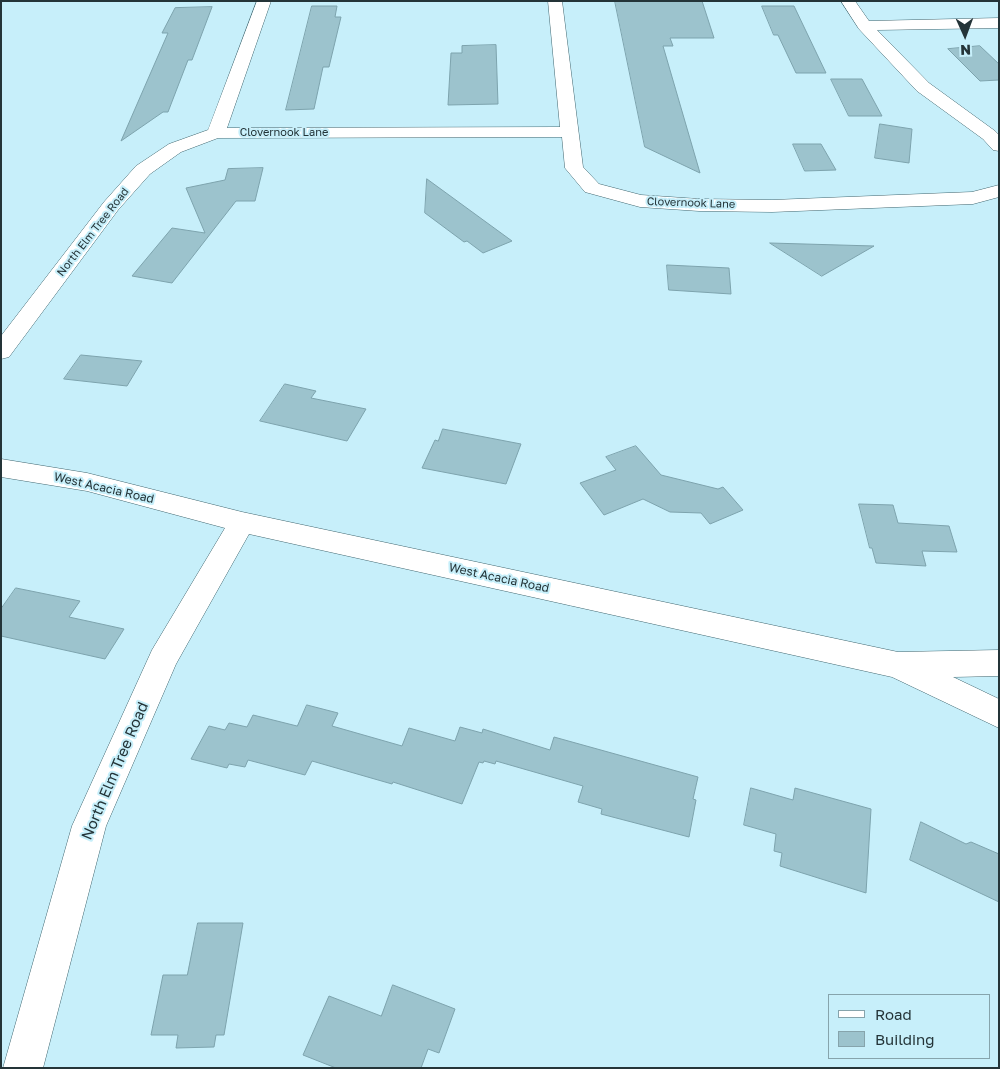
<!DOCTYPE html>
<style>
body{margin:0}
#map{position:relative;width:1000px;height:1069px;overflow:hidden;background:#c7effa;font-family:"Golos Text",sans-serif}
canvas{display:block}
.frame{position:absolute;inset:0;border:2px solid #243438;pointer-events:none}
.legend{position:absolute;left:828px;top:994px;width:162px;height:65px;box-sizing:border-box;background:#c7effa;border:1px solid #86a4ac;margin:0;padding:6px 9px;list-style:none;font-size:15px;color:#243438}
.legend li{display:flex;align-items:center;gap:10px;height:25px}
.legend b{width:25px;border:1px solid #86a4ac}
.north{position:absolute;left:940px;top:10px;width:50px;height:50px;-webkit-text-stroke:4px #c7effa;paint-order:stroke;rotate:178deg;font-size:14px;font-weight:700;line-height:20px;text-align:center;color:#243438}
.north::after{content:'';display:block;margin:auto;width:18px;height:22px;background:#243438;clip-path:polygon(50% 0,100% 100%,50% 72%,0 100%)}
</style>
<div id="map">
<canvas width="1000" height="1069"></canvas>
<div class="frame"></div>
<ul class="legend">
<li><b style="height:6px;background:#fff"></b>Road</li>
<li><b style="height:14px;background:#9cc3cd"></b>Building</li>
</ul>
<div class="north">N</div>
</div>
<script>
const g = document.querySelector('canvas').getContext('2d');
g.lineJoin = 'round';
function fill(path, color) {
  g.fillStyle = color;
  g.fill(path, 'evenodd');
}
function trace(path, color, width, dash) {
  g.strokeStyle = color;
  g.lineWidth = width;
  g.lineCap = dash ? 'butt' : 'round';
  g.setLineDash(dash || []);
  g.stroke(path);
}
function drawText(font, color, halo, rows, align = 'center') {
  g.font = font + ' "Golos Text",sans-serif';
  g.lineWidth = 4;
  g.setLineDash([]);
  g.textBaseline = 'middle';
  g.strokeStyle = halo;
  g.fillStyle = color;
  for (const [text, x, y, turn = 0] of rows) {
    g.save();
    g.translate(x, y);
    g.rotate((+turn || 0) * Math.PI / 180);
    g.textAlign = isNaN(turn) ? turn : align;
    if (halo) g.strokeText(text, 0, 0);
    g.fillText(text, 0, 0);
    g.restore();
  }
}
const building = new Path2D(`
 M615,1H702L714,38H670L673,46H663L700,173L645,147Z
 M312,6H337L335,17H341L329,67H323L314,109L286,110Z
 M762,6H794L826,73H796L778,35H774Z
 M212,7L192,60H188L168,112H163L121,141L168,33H162L175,8Z
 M496,45L498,104L448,105L451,53H462V46Z
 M980,46L999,64V80L980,81L948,49Z
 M831,79H862L882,116H849Z
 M880,124L912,129L909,163L875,158Z
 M793,144H821L836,170L805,171Z
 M263,168L255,201H236L172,283L132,276L172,228L205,233L186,188L225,180L228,169Z
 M427,179L512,241L483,253L467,241L464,242L425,213Z
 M770,243L874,246L822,276Z
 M667,265L729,268L731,294L669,290Z
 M81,355L142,361L127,386L64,379Z
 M285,384L316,391L311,398L366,409L347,441L260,421Z
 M443,429L521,444L506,484L422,468L435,440L438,441Z
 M636,446L661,475L718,489L723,487L743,510L710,524L701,513L670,512L643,499L604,515L580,483L616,470L606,457Z
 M859,504L893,505L898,523L949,526L957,552L922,551L926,566L876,563L872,548H870Z
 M16,588L80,601L69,617L124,629L105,659L1,636V609Z
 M307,705L338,713L332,726L402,746L409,728L455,741L460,727L482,733L483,729L550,750L554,737L698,777L693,799L696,800L689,837L601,814L602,809L578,802L583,786L496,761L495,764L484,761L483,763L479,762L462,804L393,782L392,784L312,761L305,775L248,760L245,767L229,764L227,768L191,759L209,726L225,730L229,723L247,727L253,715L297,726Z
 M751,788L793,800L795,788L871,809L866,893L780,866L782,853L774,851L776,834L744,825Z
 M921,822L966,844L971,842L999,854V902L910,860Z
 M198,923H243L224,1035H216L214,1047L176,1048L178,1035H151L163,975H187Z
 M393,985L455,1009L439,1053L428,1049L421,1068H336L303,1055L329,996L381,1016Z`);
const minor = new Path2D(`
 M257,1H271L227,128L560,127L548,1H562L583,167L599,184L641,195L699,199L772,200L972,192L999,185V197L973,204L772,212L699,211L640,207L585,192L565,168L562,137L218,138L181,152L150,174L118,210L9,357L1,359V336L104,202L136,166L169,144L208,130Z
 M841,1H855L869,21L999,18V28L877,30L929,83L995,131L999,135V151L993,150L983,139L917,91L859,29Z
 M1,459L87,473L242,512L898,652L999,650V676L953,677L999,699V728L892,677L249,534L176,664L106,826L43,1068H3L72,826L152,650L225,528L87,491L1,477Z`);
const farStreetnames = [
 ["Clovernook Lane",284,133],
 ["Clovernook Lane",691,203,2],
 ["North Elm Tree Road",93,232,-52]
];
const streetNames = [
 ["West Acacia Road",104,488,13],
 ["West Acacia Road",499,578,12]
];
const nearStreetnames = [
 ["North Elm Tree Road",115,771,-67]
];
fill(building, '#9cc3cd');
trace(building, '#7da3ad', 1);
trace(minor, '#426770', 1);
fill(minor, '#fff');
drawText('11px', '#243438', '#c7effa', farStreetnames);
drawText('12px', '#243438', '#c7effa', streetNames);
drawText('15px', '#243438', '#c7effa', nearStreetnames);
</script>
